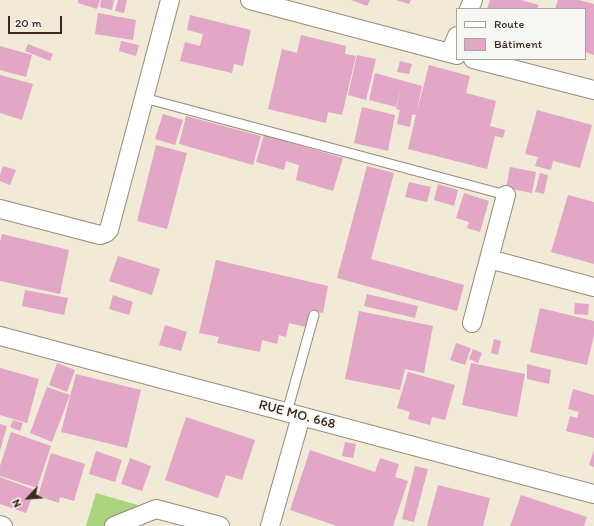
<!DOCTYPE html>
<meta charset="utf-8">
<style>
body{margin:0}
#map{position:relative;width:594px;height:526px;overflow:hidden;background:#f0ead6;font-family:Itim,sans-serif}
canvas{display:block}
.legend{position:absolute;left:456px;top:8px;width:130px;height:52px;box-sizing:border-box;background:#f6f6f2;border:1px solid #aba49d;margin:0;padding:5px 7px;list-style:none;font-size:12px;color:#3b2a1e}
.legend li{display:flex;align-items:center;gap:8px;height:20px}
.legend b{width:20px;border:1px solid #aba49d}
.north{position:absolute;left:8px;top:478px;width:40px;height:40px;-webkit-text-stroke:3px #f6f6f2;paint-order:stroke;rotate:245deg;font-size:11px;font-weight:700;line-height:16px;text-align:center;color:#3b2a1e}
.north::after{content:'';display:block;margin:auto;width:14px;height:18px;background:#3b2a1e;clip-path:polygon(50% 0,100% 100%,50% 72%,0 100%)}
.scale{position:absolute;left:8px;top:16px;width:54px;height:18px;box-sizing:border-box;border:2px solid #3b2a1e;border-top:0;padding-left:5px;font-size:12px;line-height:14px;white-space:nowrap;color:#3b2a1e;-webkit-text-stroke:3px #f6f6f2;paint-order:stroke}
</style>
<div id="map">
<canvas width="594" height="526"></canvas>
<ul class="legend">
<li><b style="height:5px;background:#fff"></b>Route</li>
<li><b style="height:11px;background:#e2a6c6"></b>Bâtiment</li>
</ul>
<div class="north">N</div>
<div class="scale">20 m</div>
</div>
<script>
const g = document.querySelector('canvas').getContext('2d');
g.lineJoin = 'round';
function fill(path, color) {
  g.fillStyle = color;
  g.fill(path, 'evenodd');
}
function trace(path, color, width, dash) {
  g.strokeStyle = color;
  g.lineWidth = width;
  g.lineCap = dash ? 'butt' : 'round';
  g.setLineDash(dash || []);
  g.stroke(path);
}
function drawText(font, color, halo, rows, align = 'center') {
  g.font = font + ' Itim,sans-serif';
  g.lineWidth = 3.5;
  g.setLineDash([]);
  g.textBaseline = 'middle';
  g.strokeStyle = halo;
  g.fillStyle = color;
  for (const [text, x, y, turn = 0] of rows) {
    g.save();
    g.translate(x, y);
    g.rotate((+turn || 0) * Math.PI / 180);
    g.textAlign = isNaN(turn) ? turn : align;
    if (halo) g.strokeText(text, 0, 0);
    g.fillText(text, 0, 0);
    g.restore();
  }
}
const green = new Path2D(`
 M96,493L141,506L135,526H86Z`);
const building = new Path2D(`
 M78,0H100L97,9L78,3Z
 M101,0H114L112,10L100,7Z
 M118,0H127L124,13L115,11Z
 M351,0H370L367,6Z
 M396,0H411L409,4Z
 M490,0H521L539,5L537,9H487Z
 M558,0H579L594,4V55L585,52V9H555Z
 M98,13L136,20L133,40L95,34Z
 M190,15L251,30L243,66L234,64L232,73L180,61L185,42L200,46L203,34L187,30Z
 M301,35L346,46L345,54L356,56L342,115L328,112L326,123L268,109L282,49L297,53Z
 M121,41L139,45L136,56L119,51Z
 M28,44L53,54L50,61L25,51Z
 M0,46L32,55L26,77L0,70Z
 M357,55L376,59L366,100L348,95Z
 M400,61L412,64L409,74L397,72Z
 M429,65L470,76L466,93L496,101L490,126L505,130L503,138L495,136L487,169L408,149L416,115L412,114L410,127L397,124L400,110L396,109L402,85L396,107L369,100L375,73L422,86L417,111Z
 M0,75L33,84L22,120L0,113Z
 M362,107L395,115L388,151L354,143Z
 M537,110L592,125L580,168L553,161L551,170L535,166L538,157L525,154Z
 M163,114L183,120L175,145L155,139Z
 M186,116L261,136L253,165L179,144Z
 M264,135L343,158L333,191L296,180L299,165L286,161L284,170L256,162Z
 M156,145L187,153L167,229L137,221Z
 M3,166L16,170L10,185L0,181V175Z
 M367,166L394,173L371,259L464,285L457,311L337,278Z
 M510,167L536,172L532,193L506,188Z
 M540,173L548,175L544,194L535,192Z
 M409,182L431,187L427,202L405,197Z
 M438,184L458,190L454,206L434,200Z
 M464,193L489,201L480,232L467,228L469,222L456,218Z
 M568,195L594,202V264L551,252Z
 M2,234L69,250L60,294L0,281V242Z
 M118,256L160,269L152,295L109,281Z
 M216,260L328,286L323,313L310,310L306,327L289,323L286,337L279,335L277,344L262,340L260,352L217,343L219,337L199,333Z
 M25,290L68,298L64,315L22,306Z
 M367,294L418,306L415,318L364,306Z
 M113,295L133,302L129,315L109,309Z
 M575,303L589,304L588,315L574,314Z
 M540,308L594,321V335L587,365L530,352Z
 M359,311L433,326L424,373L405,369L400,390L345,379Z
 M165,325L187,332L181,351L159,345Z
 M494,339L501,341L498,355L491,353Z
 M456,343L471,348L465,365L450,360Z
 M473,349L482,353L478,363L469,359Z
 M57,363L75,370L67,392L49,385Z
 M471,363L525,374L517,417L462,405Z
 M527,364L551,370L549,384L527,379Z
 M0,368L39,379L27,423L0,415Z
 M408,372L455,385L445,420L432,417L430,425L408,419L410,412L397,408Z
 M76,374L141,390L127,448L61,432Z
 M47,387L70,395L52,442L30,433Z
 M573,389L594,395V438L566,431L570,416L577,418L579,412L568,409Z
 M186,417L255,440L242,480L226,475L218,498L165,480Z
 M13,420L23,423L20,431L10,427Z
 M0,424L7,426L0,451Z
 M11,432L51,446L37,488L0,476V466Z
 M345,442L356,444L353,458L342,456Z
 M310,450L375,472L380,458L399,464L395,477L408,481L393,526H337L290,510Z
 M594,450V467L589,465Z
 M96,451L122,460L115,482L89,474Z
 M51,453L85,464L74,501L60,497L59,503L38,496Z
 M130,458L151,466L142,491L121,484Z
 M415,466L428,469L414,522L402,519Z
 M0,477L35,490L26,513L0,504Z
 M438,485L490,498L483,526H427Z
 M521,495L587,517L584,526H510Z`);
const service = new Path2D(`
 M144,98L506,195
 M287,412L314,315`);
const minor = new Path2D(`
 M250,0L457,55
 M469,9L473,0
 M450,53L457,36
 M473,59L594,90
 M0,209L100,235L106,233L109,230L170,0
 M489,259L594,287
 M472,323L506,195
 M0,336L594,494
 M0,525L3,526
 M114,526L156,509L220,526
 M270,526L301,416`);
const streetNames = [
 ["RUE MO. 668",297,415,15]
];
fill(green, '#aad480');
fill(building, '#e2a6c6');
trace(service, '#968a7a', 11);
trace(minor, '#968a7a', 20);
trace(service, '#fff', 9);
trace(minor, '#fff', 18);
drawText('14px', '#3b2a1e', '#f6f6f2', streetNames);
</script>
